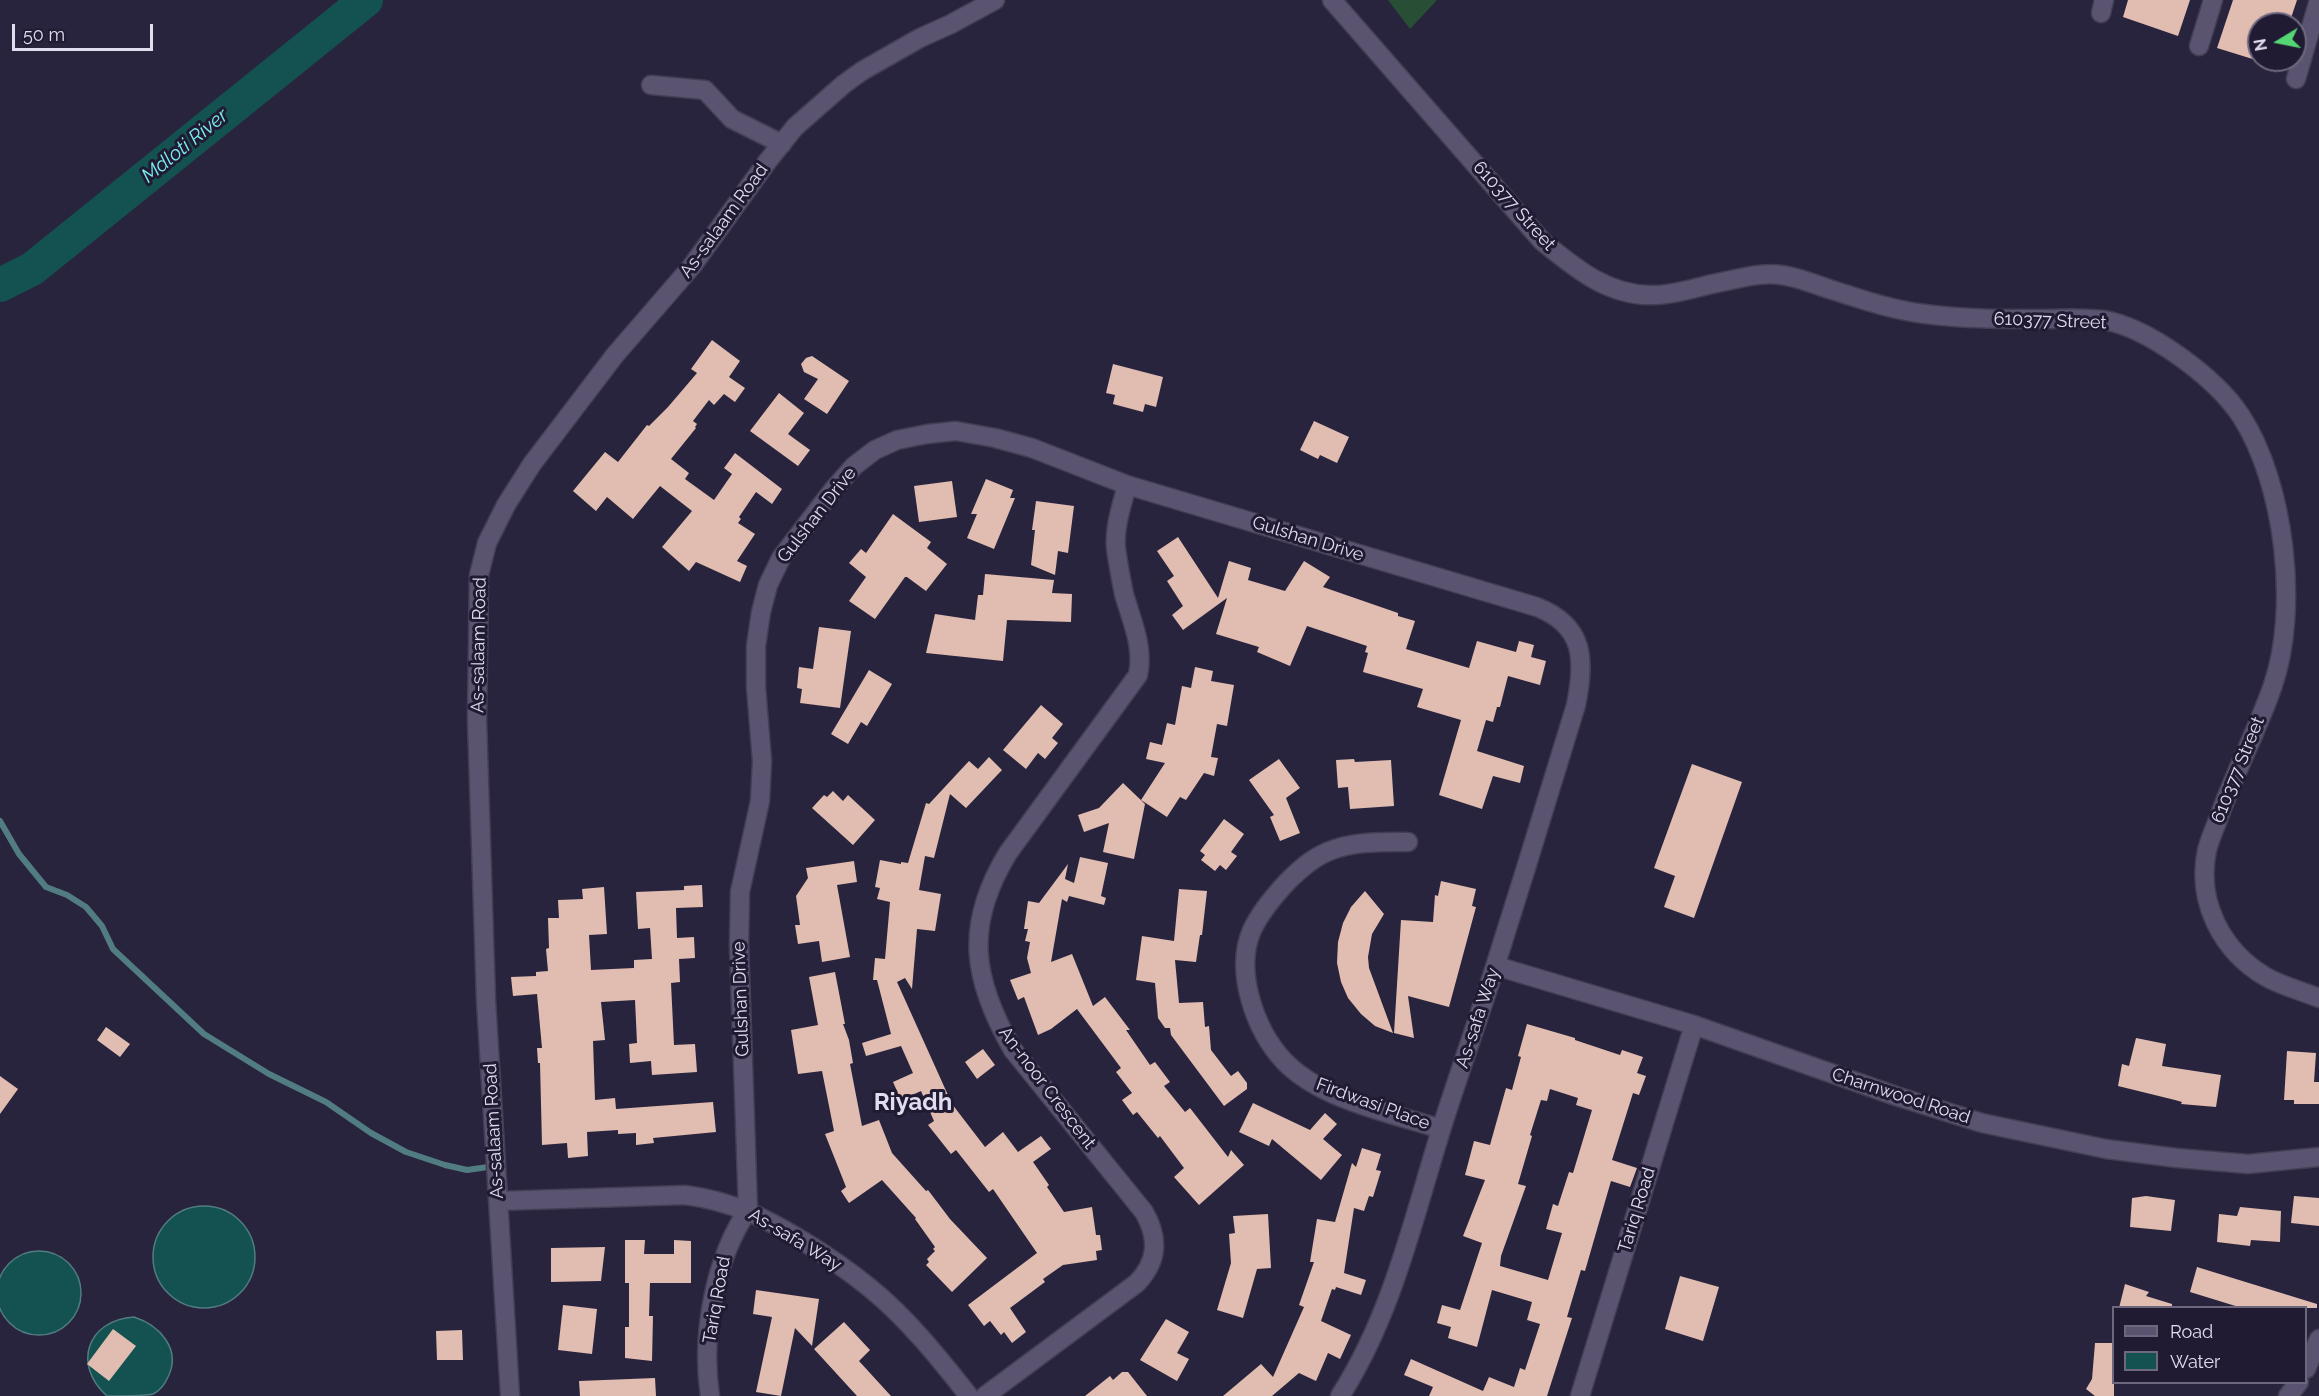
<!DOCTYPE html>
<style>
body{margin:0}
#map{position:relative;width:2319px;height:1396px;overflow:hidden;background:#29243d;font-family:Raleway,sans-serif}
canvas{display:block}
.legend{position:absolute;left:2112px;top:1306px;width:195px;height:78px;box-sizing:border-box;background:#201a33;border:2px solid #6d687e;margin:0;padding:8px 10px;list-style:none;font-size:18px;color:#e0ddee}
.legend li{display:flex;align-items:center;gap:12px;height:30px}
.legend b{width:30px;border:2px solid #6d687e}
.north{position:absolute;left:2247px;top:12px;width:60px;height:60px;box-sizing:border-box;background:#201a33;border:2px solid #6d687e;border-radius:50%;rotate:260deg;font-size:16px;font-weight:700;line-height:24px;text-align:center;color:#e0ddee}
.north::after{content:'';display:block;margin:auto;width:21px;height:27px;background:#54d672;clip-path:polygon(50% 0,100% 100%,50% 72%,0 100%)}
.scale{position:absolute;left:12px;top:24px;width:141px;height:27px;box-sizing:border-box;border:3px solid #e0ddee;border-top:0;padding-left:8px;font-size:18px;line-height:21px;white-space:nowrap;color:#e0ddee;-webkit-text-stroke:4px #201a33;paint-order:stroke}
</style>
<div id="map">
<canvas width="2319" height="1396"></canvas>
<ul class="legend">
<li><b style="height:8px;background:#5a5471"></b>Road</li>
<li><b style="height:16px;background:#145252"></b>Water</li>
</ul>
<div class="north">N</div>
<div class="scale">50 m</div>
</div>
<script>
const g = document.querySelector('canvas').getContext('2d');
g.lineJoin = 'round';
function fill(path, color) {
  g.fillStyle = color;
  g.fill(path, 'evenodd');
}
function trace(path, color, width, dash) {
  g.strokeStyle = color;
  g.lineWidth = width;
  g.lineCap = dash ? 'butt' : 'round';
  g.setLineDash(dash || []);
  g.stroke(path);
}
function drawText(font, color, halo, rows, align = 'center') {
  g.font = font + ' Raleway,sans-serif';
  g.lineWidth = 6;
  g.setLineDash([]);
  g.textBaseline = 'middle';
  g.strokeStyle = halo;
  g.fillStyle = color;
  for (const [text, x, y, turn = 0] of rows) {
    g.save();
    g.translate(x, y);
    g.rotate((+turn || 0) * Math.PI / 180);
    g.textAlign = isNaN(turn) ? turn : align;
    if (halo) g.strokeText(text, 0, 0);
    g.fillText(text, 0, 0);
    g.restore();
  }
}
const green = new Path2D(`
 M1388,0H1437L1410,29Z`);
const water = new Path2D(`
 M153 1257a51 51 0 1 1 102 0a51 51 0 1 1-102 0Z
 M-3 1293a42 42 0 1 1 84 0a42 42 0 1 1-84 0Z
 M134,1317C159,1325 182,1349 168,1377C165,1384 161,1390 153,1394C145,1396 118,1396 107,1396C72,1365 87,1320 134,1317Z`);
const stream = new Path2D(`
 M0,821L19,854L46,887L67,895L86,907L102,926L113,949L204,1034L269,1074L326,1102L371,1133L406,1152L445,1165L467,1170L488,1167`);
const river = new Path2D(`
 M0,285L32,269L366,0`);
const building = new Path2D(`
 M2128,0H2190L2178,36L2123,17Z
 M2233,0H2297L2289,24H2259V61L2217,48Z
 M712,340L740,361L729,377L745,388L735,402L724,394L714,405L709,400L693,421L697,424L695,427L696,428L671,459L689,473L685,479L714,500L732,474L724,468L735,453L782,489L772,504L756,492L739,517L741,519L738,523L755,534L737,561L747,566L740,582L696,562L689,571L662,547L692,511L660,486L633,519L607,497L596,511L573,491L605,452L618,462L647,425L649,426L668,407L697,373L691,369Z
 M812,356L849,381L827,414L804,399L818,379L804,372L801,364L806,358Z
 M1113,364L1163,377L1156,407L1145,404L1143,412L1113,404L1115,395L1106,393Z
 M779,393L804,413L788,434L810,450L798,466L750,431Z
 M1314,421L1349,437L1337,463L1320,455L1318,459L1300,450Z
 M986,479L1013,490L1010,498H1015L994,549L967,538L977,514H971Z
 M952,481L957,517L919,522L914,486Z
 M1036,501L1074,506L1068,553L1058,551L1055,575L1031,565L1035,530H1032Z
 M893,514L931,542L927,548L947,564L926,591L907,577H905L875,619L849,601L866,577L849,563L861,549L866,553Z
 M1178,537L1218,598L1229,561L1251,568L1248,580L1285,591L1304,561L1330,577L1323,587L1398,613V616L1415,621L1406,649L1469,668L1477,641L1516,652L1519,641L1534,645L1531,657L1546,661L1540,685L1508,676L1500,707H1497L1493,722L1486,720L1477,751L1524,766L1520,783L1493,776L1482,809L1439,795L1461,720L1417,707L1423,689L1363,672L1368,653L1365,652L1367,646L1307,626L1290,666L1257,652L1259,647L1216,634L1227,598L1183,630L1172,615L1183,606L1167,581L1174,576L1157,551Z
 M985,574L1054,580L1052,593L1072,594L1071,622L1007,620L1003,661L926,653L935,614L975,620L978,595H983Z
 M819,627L851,631L840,708L800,703L802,689L797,688L799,667L813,669Z
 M1195,667L1213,671L1211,681L1234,685L1227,726L1217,724L1211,757L1218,758L1214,776L1204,773L1186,800L1180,797L1167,817L1141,800L1165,763L1146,759L1150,742L1162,745L1167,723L1175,725L1182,686L1191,688Z
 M869,670L892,684L867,726L861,722L848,744L831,734Z
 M1041,705L1063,724L1052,738L1058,743L1045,759L1038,753L1026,769L1003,750Z
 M989,757L1002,770L966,808L950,794L934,858L925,856L919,890L941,894L935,931L917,929L912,989L905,978L897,982L952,1104L985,1147L1003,1132L1018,1152L1041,1136L1051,1149L1033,1162L1049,1185L1047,1187L1064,1212L1092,1207L1096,1235H1100L1102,1250L1096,1251L1097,1260L1063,1265L1043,1279L1045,1282L1010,1308L1026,1332L1012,1343L1004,1332L1001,1335L990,1321L984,1326L968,1305L1037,1253L993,1189L989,1192L956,1150L951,1154L928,1125L934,1121L921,1091L901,1100L893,1082L913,1073L901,1046L866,1056L862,1043L891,1034L877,980H873L875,958L885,959L890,902L877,899L880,888L875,887L880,860L901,864V862L908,863L926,803L929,804L969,761L978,769Z
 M1279,759L1300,788L1286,798L1300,833L1280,841L1270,817L1274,815L1249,780Z
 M1354,759L1355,762L1391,760L1394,806L1350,809L1348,787L1338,788L1336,760Z
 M1692,764L1742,782L1694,918L1664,907L1675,876L1654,868Z
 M1123,783L1145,804L1134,859L1103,852L1109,823L1084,832L1078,815L1099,808Z
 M833,791L843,801L848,795L875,820L853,845L812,808L824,795L827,797Z
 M1224,819L1244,834L1231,852L1237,856L1226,870L1220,865L1215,871L1201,860L1205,855L1200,851Z
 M1080,857L1108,863L1101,896L1106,898L1104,905L1069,896L1067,902L1062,899L1051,962L1072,954L1093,1006L1105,997L1130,1030H1126L1150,1065L1155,1062L1170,1082L1164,1086L1185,1112L1190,1108L1228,1157L1231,1150L1244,1165L1199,1205L1174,1177L1184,1168L1160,1136L1158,1138L1137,1112L1133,1115L1122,1100L1132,1093L1116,1072L1121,1068L1077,1009L1051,1029L1038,1035L1024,997L1018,1000L1010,980L1031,973L1027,958L1030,942L1025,941L1028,929H1024L1028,901L1039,903L1068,864L1065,879L1074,883Z
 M854,861L857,882L837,885L850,957L822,962L819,941L798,944L795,925H800L796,896L808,878L806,868Z
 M1441,881L1476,889L1472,906L1476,907L1449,1007L1408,996L1414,1038L1394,1033L1401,920L1433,922L1435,895L1438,896Z
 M702,885L703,907L676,908L677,938L694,937L695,958L679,959L680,982L671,983L674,1045L695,1044L697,1072L652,1075L651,1061L630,1063L629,1044L637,1043L635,1000L601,1002L605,1040L593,1041L595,1100L615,1098L616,1109L713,1102L716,1132L653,1138L654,1143L636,1145V1133L618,1134V1130L587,1132L588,1156L568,1158L567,1143L542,1145L540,1063H538L537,1048H542L537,994L513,996L511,977L536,976V972L548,971L546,949L549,948L548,918H559L558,900L583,899L582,889L604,887L607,934L589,935L591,970L634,968V960L652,959L650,928L638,929L636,892L684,890V886Z
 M1179,889L1207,891L1202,935H1200L1196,962L1175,960L1179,1003L1203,1002L1205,1027L1209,1026L1211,1050L1231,1076L1238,1071L1247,1083V1089L1224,1106L1171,1035L1170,1028H1165L1158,1018L1155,983L1136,980L1142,936L1174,941Z
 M1365,891L1384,914L1372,934L1368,957L1369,968L1393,1033L1375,1026L1361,1014L1348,998L1341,982L1337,963L1338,942L1343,923L1351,907Z
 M835,972L845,1024H843L849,1040L853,1063L850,1064L862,1126L879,1120L892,1153L926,1191L928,1190L950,1219L987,1258L952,1292L926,1265L929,1262L927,1259L935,1251L933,1249L935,1247L915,1219L916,1218L882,1180L849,1203L841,1191L846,1187L825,1134L834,1131L822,1071L798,1074L791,1030L818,1025L809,977Z
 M1527,1024L1575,1038V1040L1620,1055L1622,1050L1643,1057L1637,1073L1646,1076L1639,1095L1633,1093L1612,1160L1637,1168L1630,1187L1611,1181L1585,1271L1581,1270L1567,1317L1572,1318L1547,1396H1429L1433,1387L1404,1375L1411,1359L1483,1391L1489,1377L1514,1387L1520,1368L1525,1370L1540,1324L1527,1320L1532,1302L1492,1290L1477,1347L1448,1338L1451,1327L1437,1323L1442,1305L1460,1310L1482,1243L1463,1236L1485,1180L1465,1175L1474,1141L1490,1145L1506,1088L1512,1090L1521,1057L1518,1056ZM1550,1089L1578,1098L1576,1105L1592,1110L1573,1173L1569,1172L1558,1206L1553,1204L1546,1229L1562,1233L1548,1280L1500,1266L1501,1256L1526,1186L1518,1184L1532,1136L1530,1135L1541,1100L1547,1101Z
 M106,1027L130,1044L120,1057L97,1040Z
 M2136,1038L2166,1044L2162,1066L2221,1075L2216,1107L2181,1104L2182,1102L2175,1100L2118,1086L2122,1064L2129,1066Z
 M983,1049L995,1065L977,1079L965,1062Z
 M2287,1051L2316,1053L2314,1082H2319V1104H2294V1100H2284Z
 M0,1076L18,1089L0,1114Z
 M1253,1103L1310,1130L1325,1113L1337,1124L1323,1139L1342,1155L1321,1180L1272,1139L1269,1146L1239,1132Z
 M1362,1148L1381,1154L1376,1170L1381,1171L1373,1197L1369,1196L1364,1211L1354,1208L1344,1273L1366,1280L1361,1295L1336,1287L1335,1290L1332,1289L1321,1321L1351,1335L1340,1359L1328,1353L1316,1381L1299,1373L1272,1396H1223L1261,1364L1273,1377L1304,1307L1299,1305L1314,1262H1310L1317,1219L1335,1222L1352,1163L1356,1167Z
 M2146,1196L2175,1200L2171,1231L2130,1227L2132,1198Z
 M2294,1196L2319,1198V1226L2291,1223Z
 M2240,1207L2281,1211L2280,1242L2251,1240L2250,1246L2217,1242L2219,1214L2237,1216Z
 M1268,1214L1271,1268L1257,1269L1243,1318L1217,1310L1231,1263L1229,1234L1235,1233L1233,1216Z
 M625,1240H645L644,1254H674V1240L691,1241V1283H650L649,1316H653L652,1361L625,1358V1327H629V1283H625Z
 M605,1247L601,1281L551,1282V1248Z
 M2197,1267L2317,1304V1308H2242L2190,1292Z
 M1680,1276L1719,1287L1703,1341L1665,1329Z
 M2125,1284L2149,1292L2146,1296L2172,1304V1308H2119Z
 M756,1290L819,1299L812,1346L795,1328L781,1396L756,1392L772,1317L753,1314Z
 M563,1305L597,1309L592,1354L558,1350Z
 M1166,1319L1189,1332L1177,1353L1189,1359L1177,1381L1140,1360Z
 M844,1322L870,1350L859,1361L891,1396H857L814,1349Z
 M113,1329L136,1346L109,1381L87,1364Z
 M462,1330L463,1360H437L436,1331Z
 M2095,1343H2114V1396H2095L2086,1389L2092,1379Z
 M1122,1372H1128L1147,1396H1085L1110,1376L1113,1380Z
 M655,1378L656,1396H580L579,1381Z`);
const minor = new Path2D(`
 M1332,0L1542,241C1575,268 1609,297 1655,295C1675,295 1697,287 1717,283C1737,279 1761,272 1781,275C1797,277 1814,284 1829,289C1860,299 1892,310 1925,314C1963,319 2001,319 2039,319C2060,319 2082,317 2103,320C2148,327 2216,378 2241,416C2285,484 2299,609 2273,685C2258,729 2235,772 2219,817C2215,827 2210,839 2207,850C2196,902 2222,951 2266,977C2282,986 2302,991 2319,998
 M2101,13L2104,0
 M2199,46L2213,0
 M2296,79L2319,0
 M651,85L705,90L732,119L782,144
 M1408,842C1381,842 1352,841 1327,852C1311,859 1299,870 1287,882C1274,896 1260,913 1252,930C1234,971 1255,1030 1284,1061C1321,1100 1391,1113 1441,1129
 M1496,966L1694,1025L1896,1096L1982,1123L2106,1149L2177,1158L2248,1164L2319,1157
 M498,1201L685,1195C731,1201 764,1217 803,1241C826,1255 849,1271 870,1288C908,1319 939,1358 969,1396
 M2306,1369L2319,1339
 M510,1396L486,1000L477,720L479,575L487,543L506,505L532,464L615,355L692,266L767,162L795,127L844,84L862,71L920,38L951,24L995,0
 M710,1396C701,1336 714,1260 748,1210L739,945L740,892L760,801L762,761L756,687V646L761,612L768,585L781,558L833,490L854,466L875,450L897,440L927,434L956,431L995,438L1032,448L1127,485L1537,607C1585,626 1585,660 1576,705C1549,793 1522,882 1494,970C1477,1023 1458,1076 1441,1130C1413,1220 1392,1315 1340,1396
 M985,1396L1137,1283C1158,1261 1159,1238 1144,1212L1013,1050C972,979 964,925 1008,853L1138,675C1144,647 1132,622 1124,594C1121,579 1118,564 1116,548C1114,527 1122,505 1127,485
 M1580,1396L1694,1025
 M2288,1396L2299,1382`);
const streetNames = [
 ["610377 Street",1514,206,48],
 ["As-salaam Road",724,221,-54],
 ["610377 Street",2050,321,2],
 ["Gulshan Drive",817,515,-52],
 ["Gulshan Drive",1308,539,17],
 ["As-salaam Road",479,645,-89],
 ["610377 Street",2238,770,-68],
 ["Gulshan Drive",741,999,-92],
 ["As-safa Way",1478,1018,-72],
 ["An-noor Crescent",1047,1088,53],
 ["Charnwood Road",1901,1096,18],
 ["Firdwasi Place",1373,1104,20],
 ["As-salaam Road",494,1131,-93],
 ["Tariq Road",1637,1210,-73],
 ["As-safa Way",795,1240,31],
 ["Tariq Road",717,1300,-80]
];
const waterNames = [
 ["Mdloti River",185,146,-39]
];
const districtNames = [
 ["Riyadh",913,1103]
];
fill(green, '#284f36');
fill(water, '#145252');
trace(water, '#517c81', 1.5);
trace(stream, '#517c81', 6);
trace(river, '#145252', 34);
fill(building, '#e1bcb0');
trace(minor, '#433e54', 21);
trace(minor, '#5a5471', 18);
drawText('18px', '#e0ddee', '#201a33', streetNames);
drawText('italic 20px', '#7aefef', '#201a33', waterNames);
drawText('bold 24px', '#e0ddee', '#201a33', districtNames);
</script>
